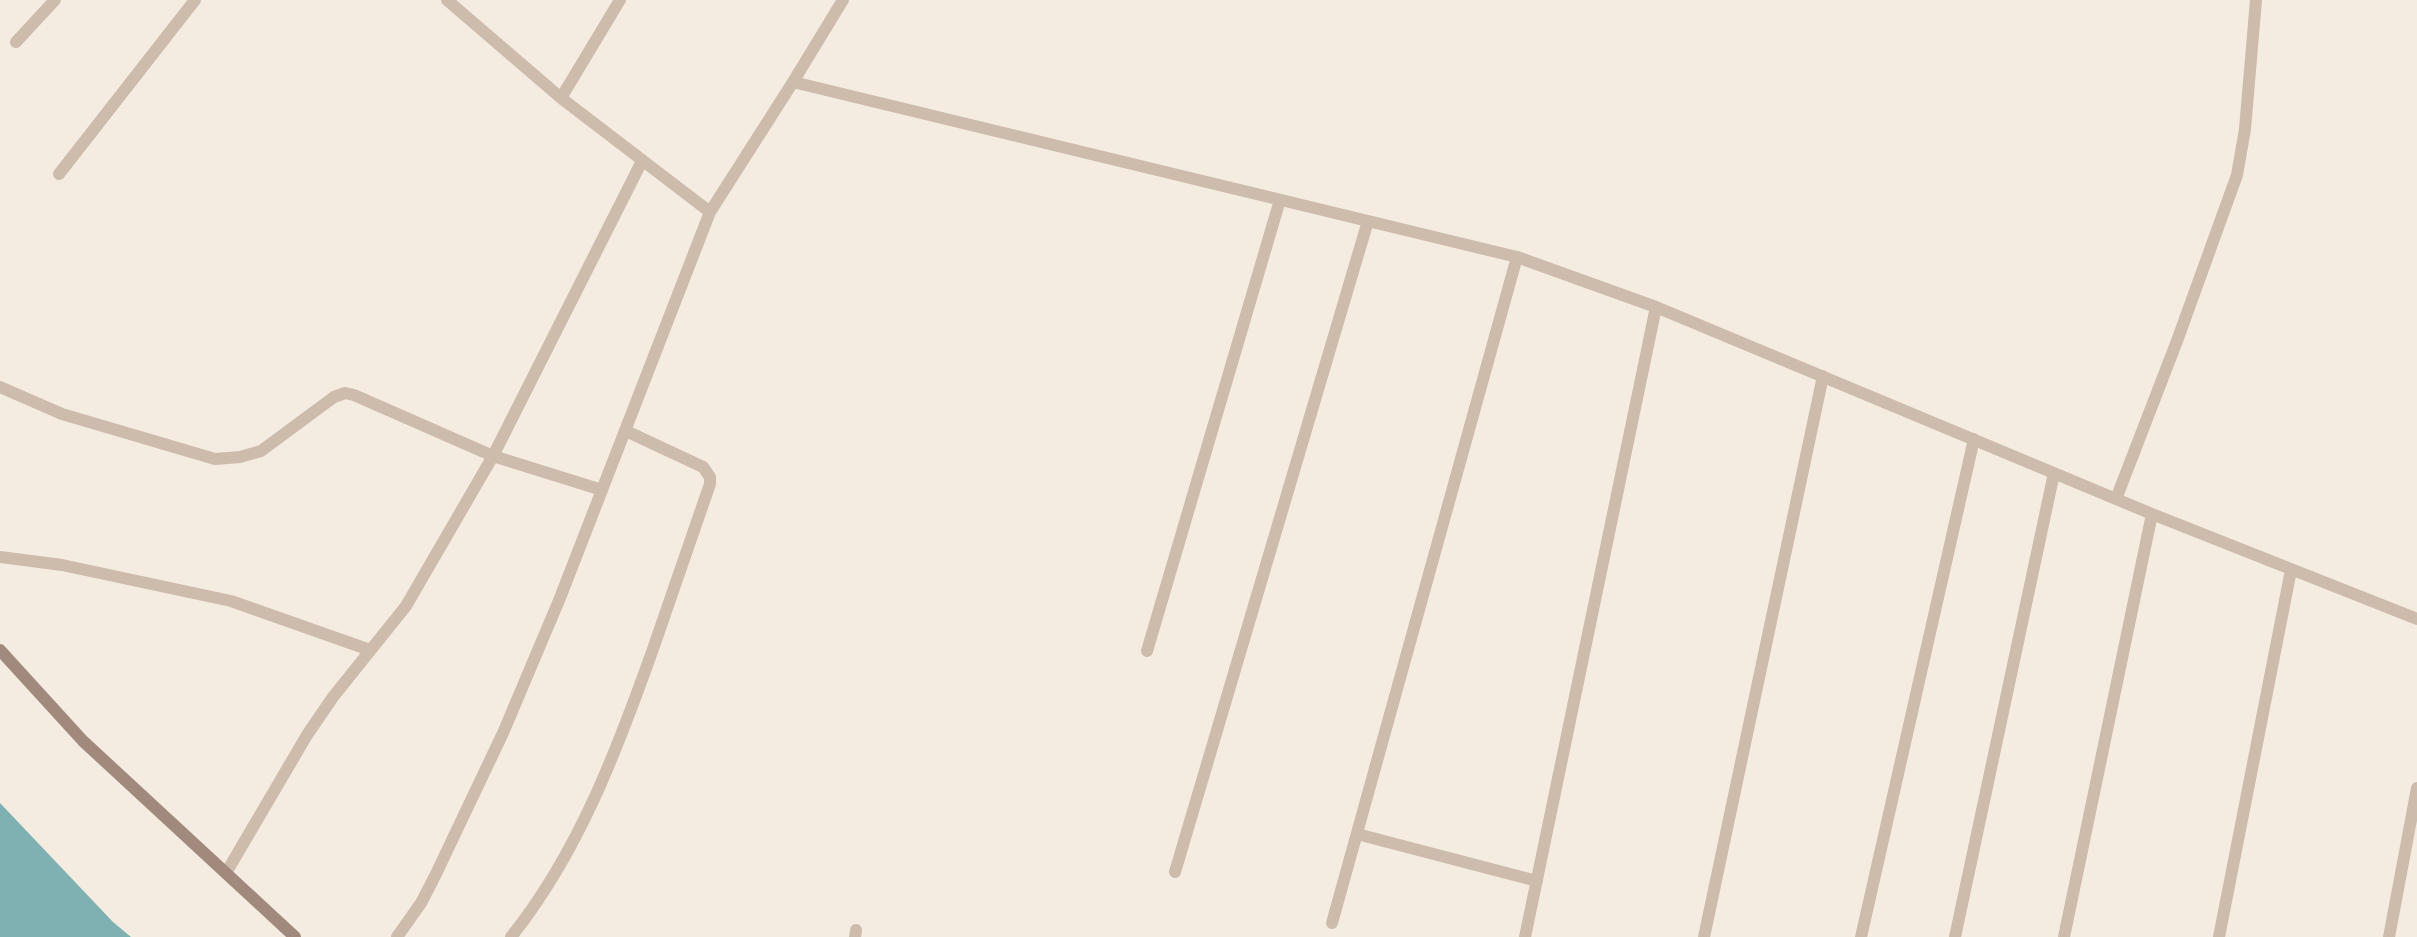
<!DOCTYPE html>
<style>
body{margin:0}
canvas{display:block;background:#f4ebe1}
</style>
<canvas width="2417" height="937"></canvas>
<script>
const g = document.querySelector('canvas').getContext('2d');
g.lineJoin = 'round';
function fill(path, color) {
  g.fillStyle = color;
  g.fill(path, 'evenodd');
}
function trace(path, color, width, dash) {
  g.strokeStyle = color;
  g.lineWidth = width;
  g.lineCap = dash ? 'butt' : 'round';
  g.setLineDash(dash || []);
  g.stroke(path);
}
const water = new Path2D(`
 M0,803L113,922L131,937H0Z`);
const street = new Path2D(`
 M447,0L561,98L710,212
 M16,42L55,0
 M793,82L1517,257L1656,307L2152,514L2417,619
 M561,98L620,0
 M59,174L195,0
 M0,387L62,414L215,459L240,457L261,451L334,397L345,393L354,395L493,456L602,490
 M2116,499L2177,341L2237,175L2245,129L2256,0
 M0,557L62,565L231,601L370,650
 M1147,651L1280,200
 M1357,834L1537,881
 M1175,872L1368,221
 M226,873L307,735L333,697L406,606L493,456L642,161
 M1332,923L1517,257
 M397,937L421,903L435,876L503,733L560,598L710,212L793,82L843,0
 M511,937C579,852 617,750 653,649C672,594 691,539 710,484V477L703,467L626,431
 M855,937L856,930
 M1525,937L1656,307
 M1704,937L1823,376
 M1861,937L1974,439
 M1955,937L2054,473
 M2064,937L2152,514
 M2219,937L2291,570
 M2389,937L2417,788`);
const secondary = new Path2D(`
 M0,650L83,741L295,937`);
fill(water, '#7fb0b2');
trace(street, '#cdbbac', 12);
trace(secondary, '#a18a7d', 12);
</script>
